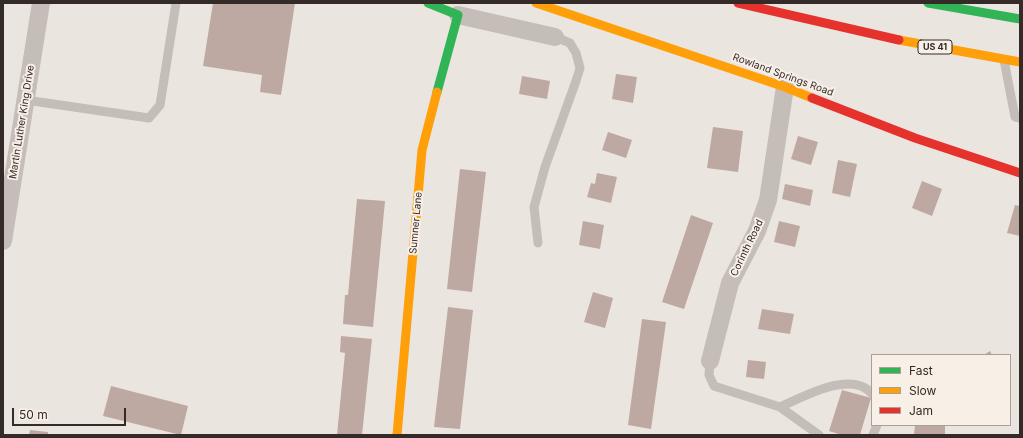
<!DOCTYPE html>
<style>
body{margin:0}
#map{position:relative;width:1023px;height:438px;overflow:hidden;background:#ebe5e0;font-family:Inter,sans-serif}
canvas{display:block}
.frame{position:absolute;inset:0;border:4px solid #342a27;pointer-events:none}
.legend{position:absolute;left:871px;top:354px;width:140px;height:72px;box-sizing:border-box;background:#f8efe7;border:1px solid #aaa09a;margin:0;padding:5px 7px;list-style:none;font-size:12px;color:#342a27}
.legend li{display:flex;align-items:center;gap:8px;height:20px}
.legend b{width:20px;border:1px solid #aaa09a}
.scale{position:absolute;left:12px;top:408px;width:114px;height:18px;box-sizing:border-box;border:2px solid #342a27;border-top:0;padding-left:5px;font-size:12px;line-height:14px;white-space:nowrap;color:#342a27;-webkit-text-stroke:3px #f8efe7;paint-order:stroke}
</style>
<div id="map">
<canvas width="1023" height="438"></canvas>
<div class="frame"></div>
<ul class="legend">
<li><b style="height:5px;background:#30b455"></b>Fast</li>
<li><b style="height:5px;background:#ff9f0a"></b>Slow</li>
<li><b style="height:5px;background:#e5322d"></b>Jam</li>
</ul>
<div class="scale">50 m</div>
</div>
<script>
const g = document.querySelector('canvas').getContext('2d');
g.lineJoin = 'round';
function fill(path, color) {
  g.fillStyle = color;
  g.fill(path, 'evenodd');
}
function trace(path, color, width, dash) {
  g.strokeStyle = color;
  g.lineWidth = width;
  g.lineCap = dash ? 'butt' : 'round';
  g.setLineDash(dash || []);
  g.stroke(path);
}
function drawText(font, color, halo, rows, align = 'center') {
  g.font = font + ' Inter,sans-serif';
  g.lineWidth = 4;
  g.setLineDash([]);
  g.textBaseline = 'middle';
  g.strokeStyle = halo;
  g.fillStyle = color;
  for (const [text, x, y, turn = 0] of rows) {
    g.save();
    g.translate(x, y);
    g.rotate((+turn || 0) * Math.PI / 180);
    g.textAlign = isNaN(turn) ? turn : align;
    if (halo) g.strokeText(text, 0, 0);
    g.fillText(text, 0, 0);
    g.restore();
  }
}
const building = new Path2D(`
 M213,3H295L281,95L260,92L262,75L203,66Z
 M616,74L637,77L633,103L612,99Z
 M522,76L550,81L547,99L519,94Z
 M713,127L743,131L738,172L707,168Z
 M608,132L632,140L626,158L602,150Z
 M798,136L818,142L811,165L791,159Z
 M838,160L857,164L850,197L832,193Z
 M460,169L486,172L472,292L447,289Z
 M597,173L617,177L611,203L587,197L591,183L595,184Z
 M922,181L942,189L932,216L912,208Z
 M785,184L813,190L810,206L782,199Z
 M357,199L385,201L373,327L343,324L345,295H348Z
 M1015,205L1020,206V236L1007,233Z
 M691,215L713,223L684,309L662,302Z
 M583,221L604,225L600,249L579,245Z
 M779,221L800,226L795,247L774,242Z
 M593,292L613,298L605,328L584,322Z
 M448,307L473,310L460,429L434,427Z
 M762,309L794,314L790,334L758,329Z
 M642,319L666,322L651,429L628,425Z
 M341,336L372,339L362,435H337L345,353L340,352Z
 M990,351L992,355H984Z
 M748,360L766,362L764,379L746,377Z
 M111,386L188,406L181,435L103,416Z
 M842,390L871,398L860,435H842L829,431Z
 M915,425H945V435H914Z
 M30,430L48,432V435H29Z`);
const lane = new Path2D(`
 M1004,60L1015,117L1020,118
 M26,100L149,118L160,105L176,3
 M538,243L534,207L545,167L576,81L580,68L576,53L570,43L555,37
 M710,361L709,375L714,386L780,407L819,435
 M780,407C803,397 852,369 872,394
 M873,435L877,425`);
const street = new Path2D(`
 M458,15L555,37
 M3,241L41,3
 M710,361L730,283L757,231L768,200L785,87`);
const fast = new Path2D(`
 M428,3L458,15L437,92
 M928,3L1020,19`);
const slow = new Path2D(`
 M536,3L785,87L812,98
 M899,40L1020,62
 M397,435L422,150L437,92`);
const jam = new Path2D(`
 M738,3L899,40
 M812,98L915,138L1020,173`);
const shields = [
 [935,47,34]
];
const shieldNames = [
 ["US 41",935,47]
];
const streetNames = [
 ["Rowland Springs Road",783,75,20],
 ["Martin Luther King Drive",22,122,-81],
 ["Sumner Lane",416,223,-85],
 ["Corinth Road",747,248,-64]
];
fill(building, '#bea8a2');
trace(lane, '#c4bdb8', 9);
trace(street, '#c4bdb8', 18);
trace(fast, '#30b455', 9);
trace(slow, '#ff9f0a', 9);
trace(jam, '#e5322d', 9);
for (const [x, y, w] of shields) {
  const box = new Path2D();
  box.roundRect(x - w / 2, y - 7, w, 14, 3);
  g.fillStyle = '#f8efe7';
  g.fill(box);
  trace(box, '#342a27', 1);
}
drawText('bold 9px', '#342a27', null, shieldNames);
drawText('10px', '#342a27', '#f8efe7', streetNames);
</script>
